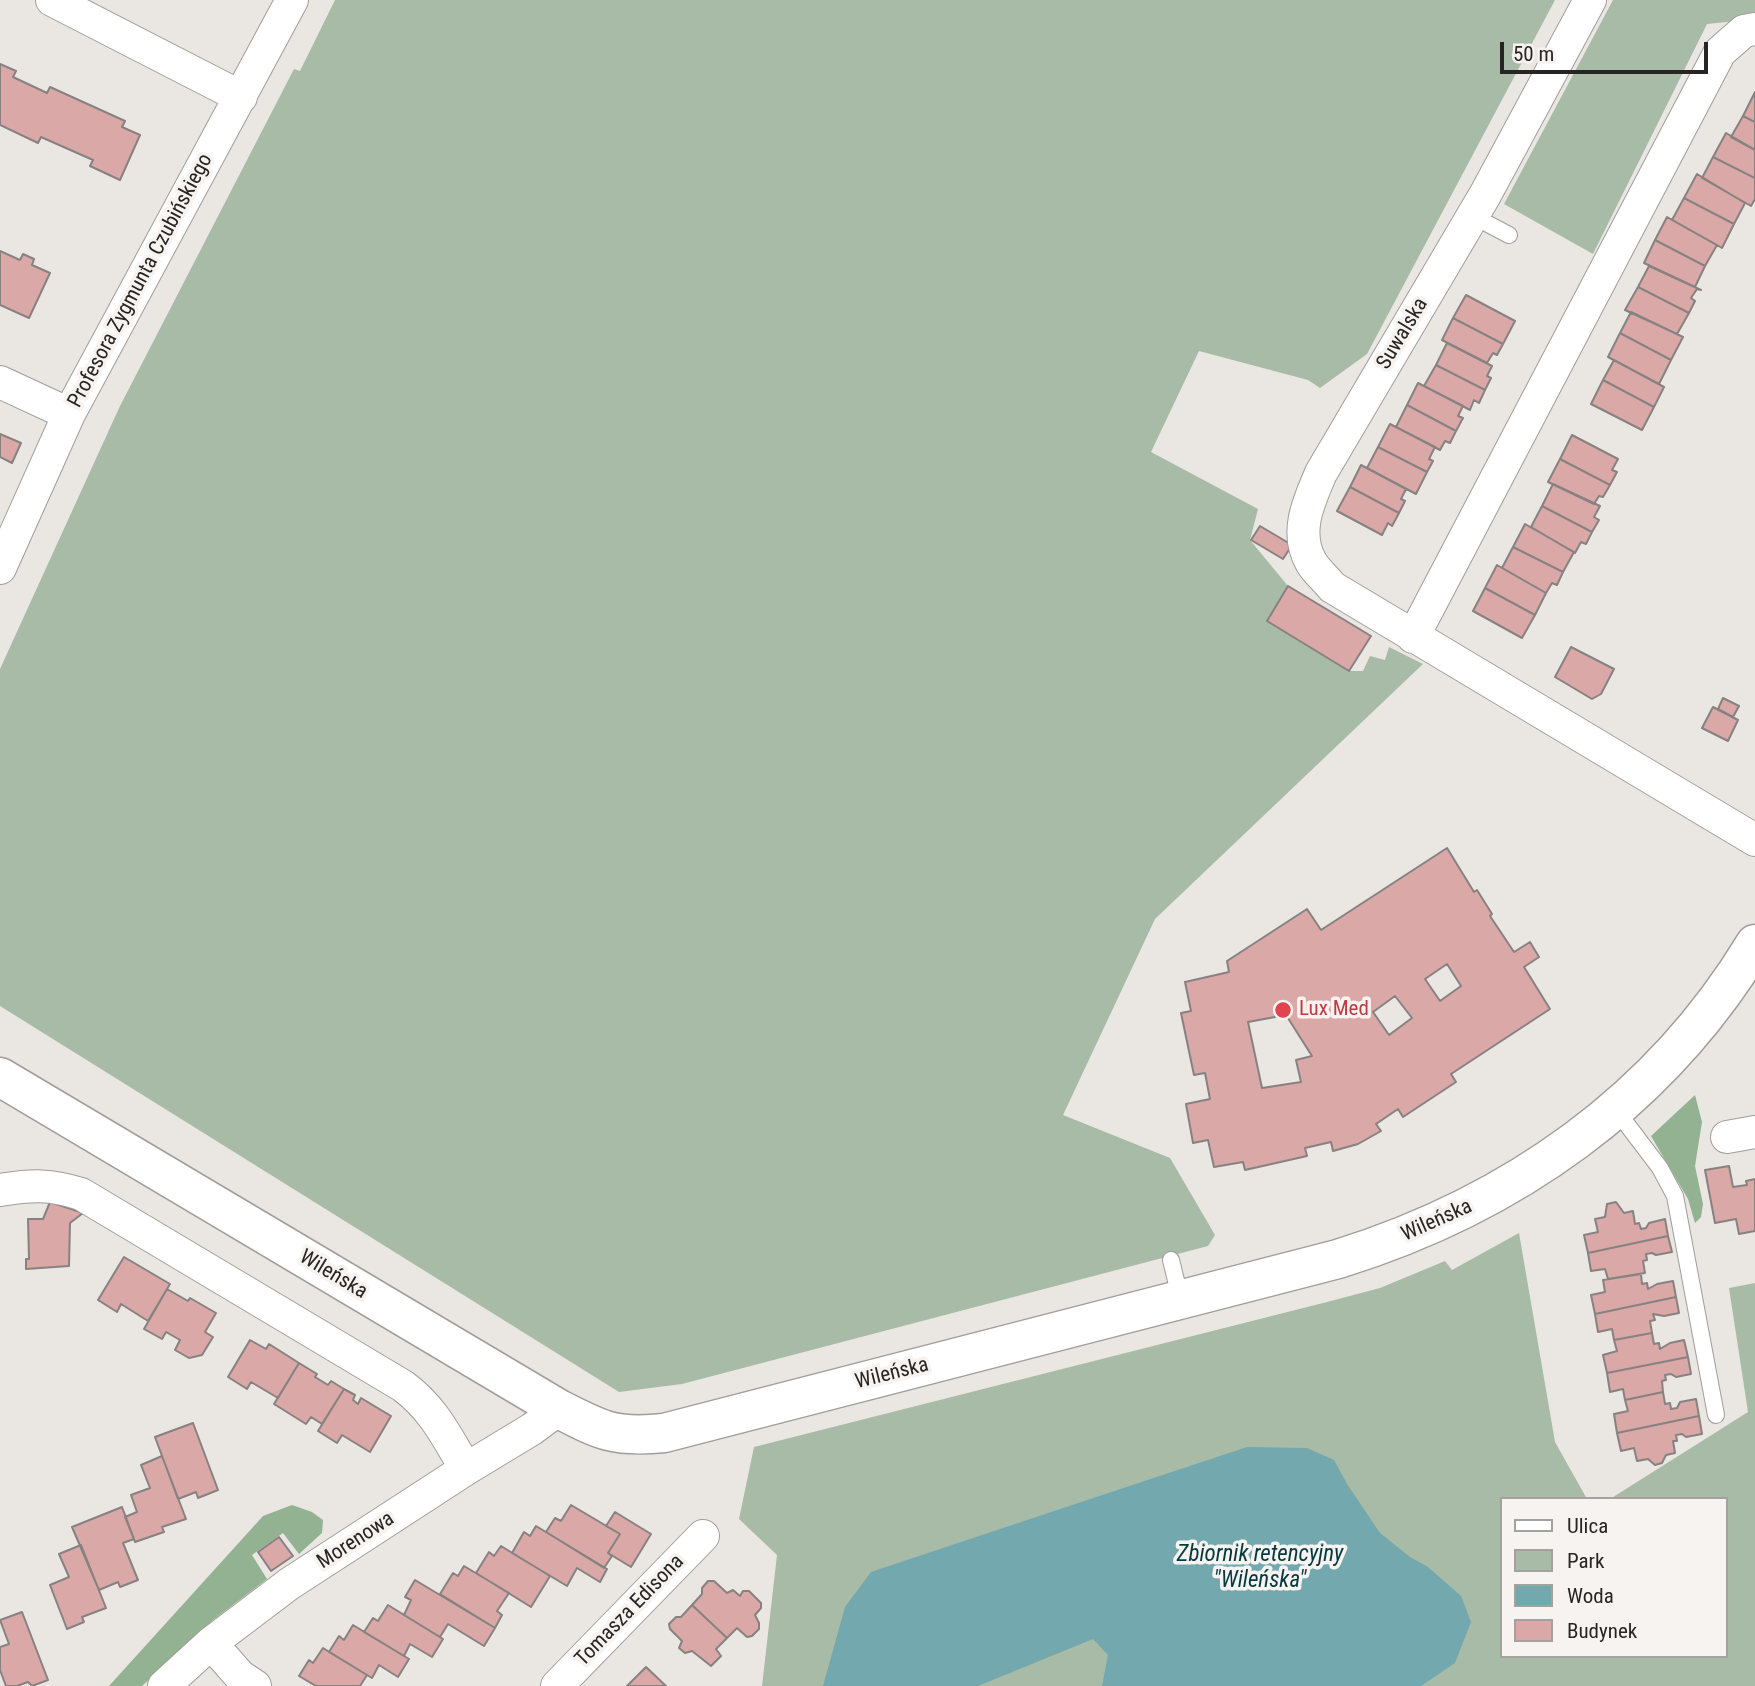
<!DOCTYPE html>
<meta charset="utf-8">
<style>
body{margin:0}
#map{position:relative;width:1755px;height:1686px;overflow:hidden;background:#eae6e2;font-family:"Roboto Condensed",sans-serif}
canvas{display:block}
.legend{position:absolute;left:1500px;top:1497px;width:228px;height:161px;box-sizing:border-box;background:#f7f3f0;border:2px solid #a4a19e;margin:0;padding:9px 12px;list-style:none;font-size:21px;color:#272524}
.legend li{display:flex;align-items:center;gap:14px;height:35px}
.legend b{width:35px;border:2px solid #a4a19e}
.scale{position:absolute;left:1500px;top:42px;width:208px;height:32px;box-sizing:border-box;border:4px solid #272524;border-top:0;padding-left:9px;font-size:21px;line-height:24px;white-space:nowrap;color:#272524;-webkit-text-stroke:5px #f7f3f0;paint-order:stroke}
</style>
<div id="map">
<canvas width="1755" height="1686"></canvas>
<ul class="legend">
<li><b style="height:9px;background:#fff"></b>Ulica</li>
<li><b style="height:19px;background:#a8bba7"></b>Park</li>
<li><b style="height:19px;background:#72a8ae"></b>Woda</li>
<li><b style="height:19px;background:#d9a8a7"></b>Budynek</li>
</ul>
<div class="scale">50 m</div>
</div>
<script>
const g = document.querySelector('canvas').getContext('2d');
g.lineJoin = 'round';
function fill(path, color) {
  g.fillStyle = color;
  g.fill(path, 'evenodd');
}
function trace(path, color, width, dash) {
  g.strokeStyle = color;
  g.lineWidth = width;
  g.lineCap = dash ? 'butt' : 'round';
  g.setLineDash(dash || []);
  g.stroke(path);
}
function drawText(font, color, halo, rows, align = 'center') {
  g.font = font + ' "Roboto Condensed",sans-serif';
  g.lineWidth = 7;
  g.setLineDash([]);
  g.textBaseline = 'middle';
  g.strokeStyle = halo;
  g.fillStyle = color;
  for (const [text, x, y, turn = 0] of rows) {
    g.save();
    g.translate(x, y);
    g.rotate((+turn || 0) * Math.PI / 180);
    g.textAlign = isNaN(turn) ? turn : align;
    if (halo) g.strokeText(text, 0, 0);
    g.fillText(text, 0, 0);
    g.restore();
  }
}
const green = new Path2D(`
 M335,0H1555L1367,354L1320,388L1308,380L1199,351L1151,452L1258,509L1250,540L1288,586L1267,621L1349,671H1363L1370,656L1385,660L1389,647L1423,664L1155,919L1063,1115L1170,1158L1215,1235L1208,1246L682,1384L619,1392L0,1006V669L120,406L294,69L300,71Z
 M1613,0H1755V19L1707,24L1593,254L1504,204Z
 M1519,1233L1555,1442L1587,1499H1501V1656H1725V1499H1610L1748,1412L1729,1288L1755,1283V1686H762L777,1555L739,1519L754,1447L1327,1302L1380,1288L1445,1261L1452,1270Z`);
const forest = new Path2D(`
 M1695,1095L1702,1122L1695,1166L1703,1204L1701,1217L1695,1223L1688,1199L1651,1136Z
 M292,1505L312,1512L323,1520L322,1533L299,1554L283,1533L252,1555L267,1579L213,1620L142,1686H109L263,1516Z`);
const water = new Path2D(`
 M1247,1447L1307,1448L1334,1460L1347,1484L1380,1533L1410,1557L1428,1567L1461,1596L1471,1622L1455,1663L1421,1686H1102L1108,1655L1093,1639L978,1686H823L845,1607L871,1572Z`);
const building = new Path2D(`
 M0,64L16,71L13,77L47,93L50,87L125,121L122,127L140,135L120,180L90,166L93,160L41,137L38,143L0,125Z
 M1755,92V122L1743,116Z
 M1743,116L1755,122V150L1731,137Z
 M1726,133L1755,150V178L1713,157Z
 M1713,157L1755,178V199L1751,206L1702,178Z
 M1697,174L1745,203L1734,224L1684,198Z
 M1684,198L1734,224L1722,248L1672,220Z
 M1667,217L1717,245L1705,266L1655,240Z
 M1655,240L1705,266L1695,287L1644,263Z
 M0,251L20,260L23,254L34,259L32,265L50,273L29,318L0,305Z
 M1649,266L1701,290L1697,289L1691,298L1695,301L1689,313L1638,287Z
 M1638,287L1689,313L1677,334L1625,310Z
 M1466,295L1515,321L1503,344L1453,318Z
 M1631,312L1683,337L1671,360L1620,333Z
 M1453,318L1503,344L1497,355L1493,353L1487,363L1442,340Z
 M1620,333L1671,360L1659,384L1608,357Z
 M1447,343L1492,366L1487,376L1491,378L1485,390L1436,365Z
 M1614,360L1664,387L1654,407L1603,380Z
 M1436,365L1485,390L1479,403L1474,400L1470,410L1424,386Z
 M1603,380L1654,407L1642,430L1591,404Z
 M1418,383L1463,406L1458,416L1463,418L1456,431L1407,405Z
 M1407,405L1456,431L1450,443L1445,441L1440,450L1396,427Z
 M1390,424L1435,447L1429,459L1433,461L1427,472L1378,447Z
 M0,434L21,443L12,463L0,457Z
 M1572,435L1618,459L1612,470L1617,472L1610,485L1560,459Z
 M1378,447L1427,472L1416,494L1367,468Z
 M1560,459L1610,485L1603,497L1599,496L1594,504L1548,482Z
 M1361,465L1406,489L1401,499L1405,501L1399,513L1350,487Z
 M1553,484L1600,506L1594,517L1599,520L1592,532L1542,506Z
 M1350,487L1399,513L1392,526L1388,523L1382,535L1337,511Z
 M1542,506L1592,532L1586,544L1581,542L1575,553L1531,527Z
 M1525,524L1574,552L1563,572L1513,547Z
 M1260,526L1292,545L1283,559L1251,540Z
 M1513,547L1563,572L1557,585L1552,583L1546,593L1502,568Z
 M1497,565L1546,593L1535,615L1485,588Z
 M1288,586L1371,636L1349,671L1267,621Z
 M1485,588L1535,615L1522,638L1473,611Z
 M1571,647L1614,669L1601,694L1592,699L1555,677Z
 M1723,698L1739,706L1733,717L1718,709Z
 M1713,707L1738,720L1728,741L1702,728Z
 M1447,848L1474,892L1477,890L1492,914L1490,916L1514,952L1530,942L1539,957L1524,967L1550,1009L1451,1074L1456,1082L1403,1117L1398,1109L1376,1124L1381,1131L1358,1144L1333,1151L1331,1142L1305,1148L1307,1156L1245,1170L1243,1162L1214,1167L1208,1140L1193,1143L1186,1104L1210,1099L1205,1073L1194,1075L1181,1013L1191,1011L1185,982L1229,972L1227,961L1307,909L1321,930ZM1447,964L1461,986L1440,1001L1425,979ZM1395,996L1412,1018L1389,1035L1373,1012ZM1286,1015L1312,1056L1296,1060L1301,1082L1262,1088L1248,1022Z
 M1729,1166L1733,1187L1747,1185L1746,1181L1755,1179V1231L1739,1234L1736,1219L1715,1223L1705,1170Z
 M50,1202L83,1213L70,1223L69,1266L26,1269V1259H29L28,1219H43Z
 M1616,1202L1624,1213L1633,1211L1635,1224L1639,1223L1641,1229L1646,1228L1649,1223L1665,1219L1668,1236L1588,1253L1584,1235L1598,1232L1595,1219L1605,1217L1607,1204Z
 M1668,1236L1672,1252L1656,1255L1652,1253L1646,1254L1647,1260L1643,1261L1645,1273L1608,1279L1605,1269L1591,1271L1588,1253Z
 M124,1257L170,1284L148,1321L121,1304L117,1312L98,1300Z
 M1641,1274L1642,1284L1647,1283L1648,1289L1657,1284L1673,1281L1676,1297L1595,1314L1591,1295L1605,1292L1603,1280Z
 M167,1289L188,1301L190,1298L216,1313L205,1332L213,1337L202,1355L189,1358L175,1350L180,1340L166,1332L162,1339L144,1329Z
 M1676,1297L1679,1313L1664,1316L1653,1314L1655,1320L1650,1321L1652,1333L1614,1340L1612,1329L1598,1332L1595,1314Z
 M1652,1333L1654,1344L1659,1343L1660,1349L1670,1343L1684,1340L1688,1357L1607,1373L1603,1355L1617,1351L1614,1340Z
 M250,1340L266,1349L269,1344L299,1363L278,1398L251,1382L247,1389L228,1377Z
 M1688,1357L1691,1374L1676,1377L1671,1374L1665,1375L1666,1380L1662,1381L1663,1392L1625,1400L1623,1389L1610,1392L1607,1373Z
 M299,1363L317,1374L315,1377L328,1385L331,1381L344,1389L322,1424L311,1417L306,1424L274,1404Z
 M344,1389L355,1395L353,1400L358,1404L361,1398L391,1416L370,1452L342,1435L337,1443L318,1431Z
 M1663,1392L1665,1404L1670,1403L1671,1409L1677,1408L1680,1402L1696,1399L1699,1416L1617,1433L1614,1414L1628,1411L1625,1400Z
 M1699,1416L1702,1434L1686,1437L1682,1434L1676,1435L1677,1441H1673L1675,1453L1666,1455L1662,1463L1655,1465L1648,1459L1637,1461L1634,1448L1621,1451L1617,1433Z
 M193,1423L218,1490L198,1498L196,1492L178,1499L155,1437Z
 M162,1456L186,1519L162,1527L164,1532L135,1542L125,1517L137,1512L131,1495L150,1488L141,1465Z
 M571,1505L620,1534L608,1553L612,1556L604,1568L546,1532L555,1518L561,1521Z
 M122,1507L134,1539L123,1543L138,1580L120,1587L118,1582L99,1590L72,1527Z
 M615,1512L651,1534L631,1567L608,1553L620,1534L606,1526Z
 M536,1526L607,1569L600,1582L577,1568L567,1586L512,1553L524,1532L530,1536Z
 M279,1537L293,1556L271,1571L258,1552Z
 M81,1545L106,1608L82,1617L84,1622L67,1629L50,1585L69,1577L59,1554Z
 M501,1546L550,1576L531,1607L476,1573L489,1552L494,1556Z
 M464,1566L509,1593L497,1611L502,1615L495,1628L440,1594L453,1573L458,1576Z
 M415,1580L495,1628L484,1646L448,1624L440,1637L404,1615L411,1600L405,1597Z
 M708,1581H714L727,1593L733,1590L740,1596L743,1591H749L761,1603V1608L755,1615L759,1623V1629L752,1636L747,1637L737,1628L727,1638L692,1605L702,1594V1588Z
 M388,1605L443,1639L432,1657L410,1644L404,1656L364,1632L373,1618L378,1621Z
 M692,1605L727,1638L716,1649L721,1656L711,1666L692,1651L685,1653L679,1648L682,1641L670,1629L669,1624L676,1617H681Z
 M22,1612L48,1680L32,1686L28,1682L17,1686H6L0,1670V1647L9,1644L0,1620Z
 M353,1625L409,1659L398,1677L379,1665L372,1678L329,1652L339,1636L344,1640Z
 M323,1648L367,1675L360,1686H316L299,1676L309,1660L313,1663Z
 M646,1667L666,1686H627Z`);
const service = new Path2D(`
 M1473,216L1509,235
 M1616,1110L1660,1168L1675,1196L1716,1415
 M1171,1260L1181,1301`);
const minor = new Path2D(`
 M52,0L241,97
 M1590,0L1485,195L1321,473C1309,501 1294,532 1311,562C1316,571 1326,579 1332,587L1755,840
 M0,382L69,414
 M0,568L69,414L292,0
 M1413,637L1720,52L1744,31L1755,29
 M1727,1137L1755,1132
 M0,1190C32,1185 50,1184 81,1194L403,1386C434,1409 446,1436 466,1469
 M211,1643L240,1676L255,1686
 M164,1686L211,1643L289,1584L466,1469L532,1429L559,1409
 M557,1686L703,1536`);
const tertiary = new Path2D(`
 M0,1077L559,1409C602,1431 614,1438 664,1433L1338,1259C1512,1205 1660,1101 1755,944`);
const markers = [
 [1283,1010,9,"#e0444e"]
];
const streetNames = [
 ["Profesora Zygmunta Czubińskiego",141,281,-62],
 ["Suwalska",1403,334,-59],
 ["Wileńska",1437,1221,-24],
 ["Wileńska",333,1275,31],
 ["Wileńska",892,1374,-14],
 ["Morenowa",356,1541,-33],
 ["Tomasza Edisona",630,1611,-46]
];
const healthNames = [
 ["Lux Med",1299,1010]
];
const waterNames = [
 ["Zbiornik retencyjny",1260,1555],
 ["\"Wileńska\"",1260,1581]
];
fill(green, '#a8bba7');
fill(forest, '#93b291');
fill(water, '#72a8ae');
fill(building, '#d9a8a7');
trace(building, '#878281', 2);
trace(service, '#a19d9a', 18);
trace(minor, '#a19d9a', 34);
trace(tertiary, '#a19d9a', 41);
trace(service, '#fff', 16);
trace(minor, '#fff', 32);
trace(tertiary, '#fff', 38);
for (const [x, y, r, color] of markers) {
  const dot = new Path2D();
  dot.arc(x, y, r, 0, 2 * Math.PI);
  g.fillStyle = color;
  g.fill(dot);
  trace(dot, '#f7f3f0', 2.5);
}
drawText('21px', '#272524', '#f7f3f0', streetNames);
drawText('21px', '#be3a42', '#f7f3f0', healthNames, 'left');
drawText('italic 23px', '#043a3f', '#f7f3f0', waterNames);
</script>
